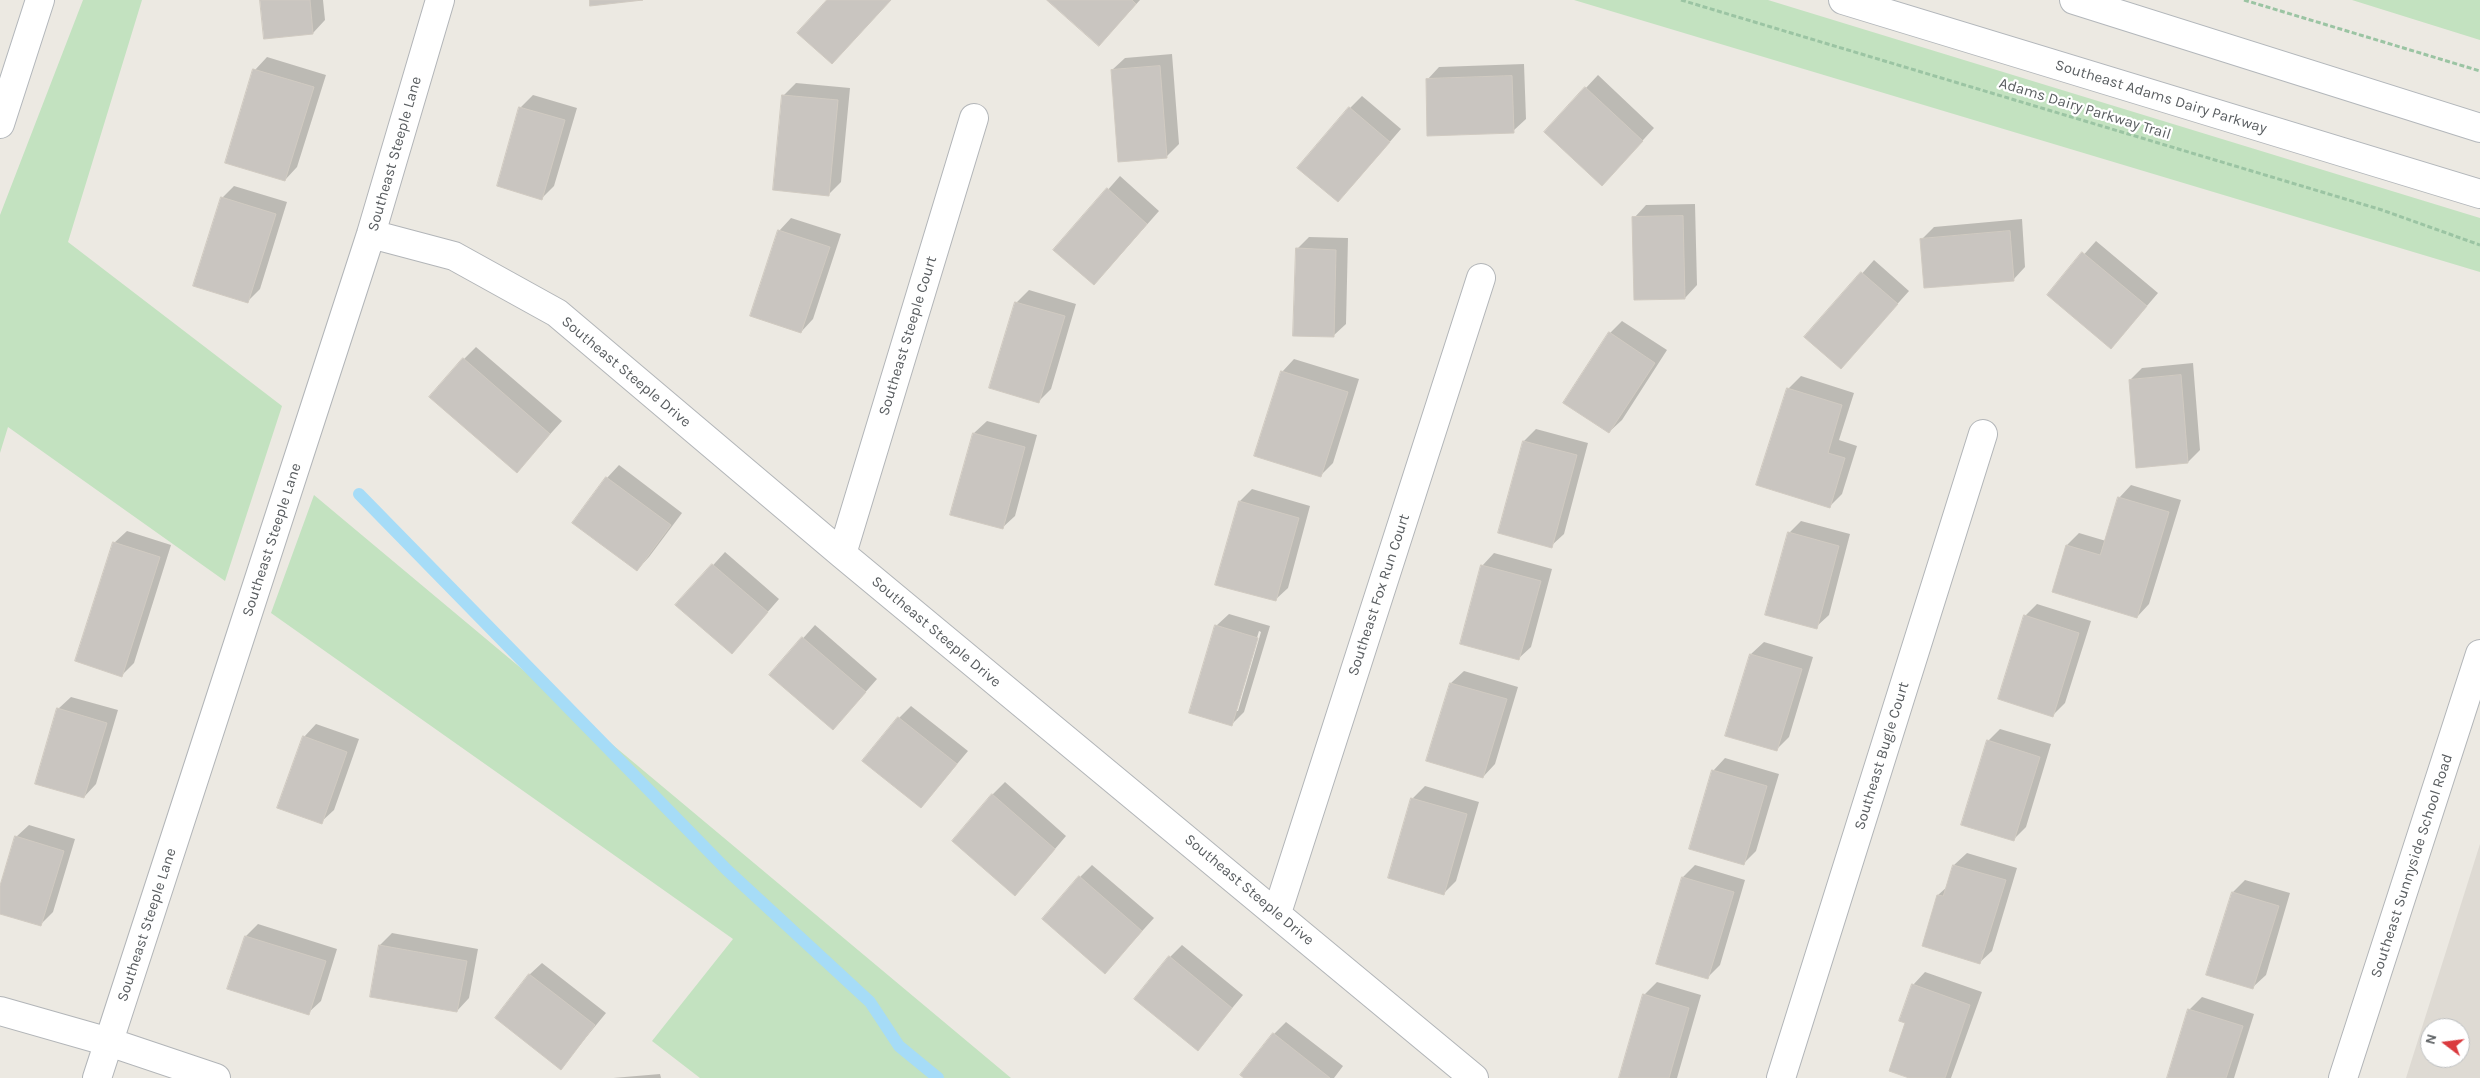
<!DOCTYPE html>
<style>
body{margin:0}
#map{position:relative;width:2480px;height:1078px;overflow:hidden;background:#ece9e2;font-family:Karla,sans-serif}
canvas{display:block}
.north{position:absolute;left:2420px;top:1018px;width:50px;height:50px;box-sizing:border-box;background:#fff;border:1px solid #bdbfc0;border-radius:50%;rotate:285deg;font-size:14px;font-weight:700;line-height:20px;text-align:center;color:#5a5e61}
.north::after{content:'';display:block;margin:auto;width:18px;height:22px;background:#da3a3e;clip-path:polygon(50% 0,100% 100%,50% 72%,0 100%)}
</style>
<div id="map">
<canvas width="2480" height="1078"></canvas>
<div class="north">N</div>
</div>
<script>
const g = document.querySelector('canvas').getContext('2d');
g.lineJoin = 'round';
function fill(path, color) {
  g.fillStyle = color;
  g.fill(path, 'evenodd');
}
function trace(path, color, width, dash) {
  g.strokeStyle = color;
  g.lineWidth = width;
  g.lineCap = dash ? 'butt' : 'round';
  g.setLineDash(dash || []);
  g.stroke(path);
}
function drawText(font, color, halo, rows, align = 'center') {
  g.font = font + ' Karla,sans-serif';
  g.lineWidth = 4.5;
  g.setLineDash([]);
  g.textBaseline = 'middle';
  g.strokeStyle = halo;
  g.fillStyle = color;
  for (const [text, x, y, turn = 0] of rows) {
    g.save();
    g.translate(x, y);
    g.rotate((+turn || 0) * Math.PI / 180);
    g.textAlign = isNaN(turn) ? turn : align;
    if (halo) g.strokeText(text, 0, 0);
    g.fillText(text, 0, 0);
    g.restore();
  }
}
const education = new Path2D(`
 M2480,844V1078H2406ZM2430,1028H2460V1058H2430Z`);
const green = new Path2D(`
 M83,0H142L68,242L282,406L225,581L8,427L0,453V215Z
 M1574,0H1768L2480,218V272Z
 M2352,0H2480V40Z
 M314,495L1011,1078H700L652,1041L733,939L271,613Z`);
const shadow = new Path2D(`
 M262,0H323L325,20L313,33Z
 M1049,0H1140L1111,32Z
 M1172,54L1179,144L1166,157L1112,70L1125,58Z
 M267,57L326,75L297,167L285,180L255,70Z
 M1524,64L1526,119L1513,131L1427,80L1439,67Z
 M1598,75L1654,128L1614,172L1545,132Z
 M796,83L850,88L841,182L829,194L783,96Z
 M533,95L577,108L554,186L542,198L520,108Z
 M1362,96L1401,129L1350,188V108Z
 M1120,176L1159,211L1106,271L1055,250Z
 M234,186L287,202L260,289L247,302L222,198Z
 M1695,204L1697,285L1685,298L1634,218L1646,205Z
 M791,218L841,234L813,319L801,332L779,231Z
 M2022,219L2025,267L2013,280L1922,239L1934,227Z
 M1309,237L1348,238L1346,324L1333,336L1297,249Z
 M2096,241L2158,293L2111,348L2048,295Z
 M1874,260L1909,291L1841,367L1806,337Z
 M1029,290L1076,304L1051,389L1038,402L1016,303Z
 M1622,321L1667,350L1622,420L1609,432L1610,333Z
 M476,347L562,421L517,471L464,359Z
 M1294,359L1359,379L1333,463L1321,475L1282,372Z
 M2193,363L2200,450L2188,462L2130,380L2142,368Z
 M1801,376L1854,393L1839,440L1857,446L1842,494L1829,507L1788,389Z
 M987,421L1037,435L1015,516L1002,528L974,433Z
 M1536,429L1588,443L1564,534L1551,546L1524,441Z
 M619,465L682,513L649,557L637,570L607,478Z
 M2131,485L2181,500L2149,604L2137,617L2067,545L2079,533L2106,541L2119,498Z
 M1252,489L1310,506L1288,588L1275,600L1240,501Z
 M1801,521L1850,534L1829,615L1816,627L1789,533Z
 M127,531L171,545L134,663L122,675L114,543Z
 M725,552L779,599L732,653L677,605Z
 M1494,553L1552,569L1531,647L1518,659L1482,566Z
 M2037,604L2091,621L2065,703L2053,715L2025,616Z
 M1229,614L1270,626L1244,712L1232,724L1216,626ZM1259,631L1261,632L1238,711H1235Z
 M815,625L877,679L833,729L770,675Z
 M1764,642L1813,657L1789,737L1776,750L1751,654Z
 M1464,671L1518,687L1495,764L1483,777L1428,760L1451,683Z
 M71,697L118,710L96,784L84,797L58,709Z
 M911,706L968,751L921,807L899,718Z
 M316,724L359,739L334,810L321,822L304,737Z
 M2000,729L2051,744L2026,827L2014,839L1988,741Z
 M1725,758L1779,774L1756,851L1744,863L1713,771Z
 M1005,782L1066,836L1027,882L992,795Z
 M1425,786L1479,802L1456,881L1443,894L1389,878L1413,798Z
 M29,825L75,839L53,912L41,924L0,912V890L16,837Z
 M1967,853L2017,868L1992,951L1979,963L1938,895L1948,886L1954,865Z
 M1092,865L1154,918L1105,972L1080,877Z
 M1695,865L1745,880L1720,965L1707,978L1683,877Z
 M2245,880L2290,893L2266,975L2253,987L2208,974L2233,892Z
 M258,924L337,949L321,1001L308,1013L246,936Z
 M392,933L478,949L469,998L457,1011L380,945Z
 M1182,945L1243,995L1198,1049L1170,957Z
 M542,963L606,1013L561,1068L529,975Z
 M1925,972L1982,992L1951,1078H1913L1907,1022L1913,985Z
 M1657,982L1701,995L1677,1078H1620L1644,995Z
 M2202,997L2254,1014L2234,1078H2168L2189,1010Z
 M1286,1022L1343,1066L1334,1078H1246L1274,1034Z
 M660,1074L661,1078H613Z`);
const stream = new Path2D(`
 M359,494L727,870L870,1002L899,1046L938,1078`);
const building = new Path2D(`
 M260,0H310L313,34L264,39Z
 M590,0H643L590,6Z
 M827,0H891L832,64L797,33Z
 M1047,0H1132L1136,4L1099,46Z
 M1160,66L1167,158L1118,162L1111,70Z
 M253,69L314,87L285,181L225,163Z
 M1512,76L1514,133L1427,136L1426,79Z
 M1585,87L1643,141L1602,186L1544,132Z
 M782,95L838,100L829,196L773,190Z
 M519,107L565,120L542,200L497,186Z
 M1349,107L1390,142L1338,202L1297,168Z
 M1107,188L1147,224L1094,285L1053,250Z
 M221,197L276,214L248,303L193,286Z
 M1683,216L1685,299L1634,300L1632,217Z
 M778,230L830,247L801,333L750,316Z
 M2010,231L2014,281L1924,288L1920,239Z
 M1296,248L1336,250L1334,337L1293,336Z
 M2082,252L2147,306L2111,349L2047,295Z
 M1861,272L1898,304L1841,369L1804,337Z
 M1015,302L1065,316L1039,403L989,388Z
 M1609,332L1655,363L1609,433L1563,403Z
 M463,358L550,434L517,473L429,397Z
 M1281,371L1348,392L1321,477L1254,456Z
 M2181,375L2188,463L2136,468L2129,380Z
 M1787,388L1842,405L1828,453L1845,458L1830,508L1756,485Z
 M973,433L1025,447L1003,529L950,515Z
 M1523,441L1577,455L1552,548L1498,533Z
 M606,477L671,525L637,571L572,523Z
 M2118,497L2169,512L2137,618L2052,592L2066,545L2100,555Z
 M1239,501L1299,518L1276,601L1215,585Z
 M1788,532L1839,546L1817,629L1765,615Z
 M113,542L160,557L122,677L75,661Z
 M712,564L768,612L732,654L675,605Z
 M1481,565L1541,581L1519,660L1460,644Z
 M2024,615L2079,633L2053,717L1998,699Z
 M1215,625L1258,638L1232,726L1189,713Z
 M802,637L866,692L833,730L769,675Z
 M1750,654L1802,669L1777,751L1725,736Z
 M1450,683L1507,699L1483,778L1426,761Z
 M57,708L107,723L84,798L35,784Z
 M898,717L957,764L921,808L862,761Z
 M303,736L347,752L322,824L277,808Z
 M1987,740L2040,757L2014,841L1961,825Z
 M1712,770L1767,786L1744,865L1689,849Z
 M992,794L1055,849L1015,896L952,841Z
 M1411,798L1467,814L1444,895L1388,878Z
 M15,836L64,851L41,926L0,914V886Z
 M1953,865L2006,880L1980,964L1922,946L1937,895L1943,896Z
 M1079,876L1142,931L1105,974L1042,919Z
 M1682,877L1734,892L1708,979L1656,964Z
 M2232,892L2279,906L2253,989L2206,975Z
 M245,936L326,961L309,1015L227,989Z
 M379,945L467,961L457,1012L370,997Z
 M1169,956L1232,1008L1198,1051L1134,999Z
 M529,974L595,1025L561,1070L495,1018Z
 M1912,984L1970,1005L1945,1078H1909L1889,1071L1905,1023L1899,1021Z
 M1643,994L1689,1008L1669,1078H1619Z
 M2188,1009L2243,1026L2226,1078H2167Z
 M1273,1033L1330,1078H1244L1240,1075Z`);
const path = new Path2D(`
 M1681,0L2382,210L2480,245
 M2244,0L2480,71`);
const street = new Path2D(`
 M371,234L454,256L557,313L842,554L1474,1078
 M842,554L974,118
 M1277,913L1481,278
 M0,1011L109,1042L216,1078
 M97,1078L371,234L440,0
 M1781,1078L1983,434
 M2343,1078L2480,654`);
const secondary = new Path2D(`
 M1843,0L2480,194
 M2074,0L2480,128
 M0,124L40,0`);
const streetNames = [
 ["Southeast Adams Dairy Parkway",2161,97,17],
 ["Adams Dairy Parkway Trail",2085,109,17],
 ["Southeast Steeple Lane",395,154,-74],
 ["Southeast Steeple Court",908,336,-73],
 ["Southeast Steeple Drive",626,372,40],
 ["Southeast Steeple Lane",272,540,-72],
 ["Southeast Fox Run Court",1379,595,-72],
 ["Southeast Steeple Drive",936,632,40],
 ["Southeast Bugle Court",1882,756,-73],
 ["Southeast Sunnyside School Road",2412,866,-72],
 ["Southeast Steeple Drive",1249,890,40],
 ["Southeast Steeple Lane",147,925,-72]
];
fill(education, '#dedad3');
fill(green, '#c3e2c0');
fill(shadow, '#0003');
trace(stream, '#a6dcf7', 12);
fill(building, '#c9c5c0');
trace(building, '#d0cac1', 1);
trace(street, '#b2b5b8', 30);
trace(secondary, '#b3b7bb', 30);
trace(path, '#9bc4a3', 3, [5, 2.5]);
trace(street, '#fff', 28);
trace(secondary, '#fff', 28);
drawText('15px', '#5a5e61', '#fff', streetNames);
</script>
